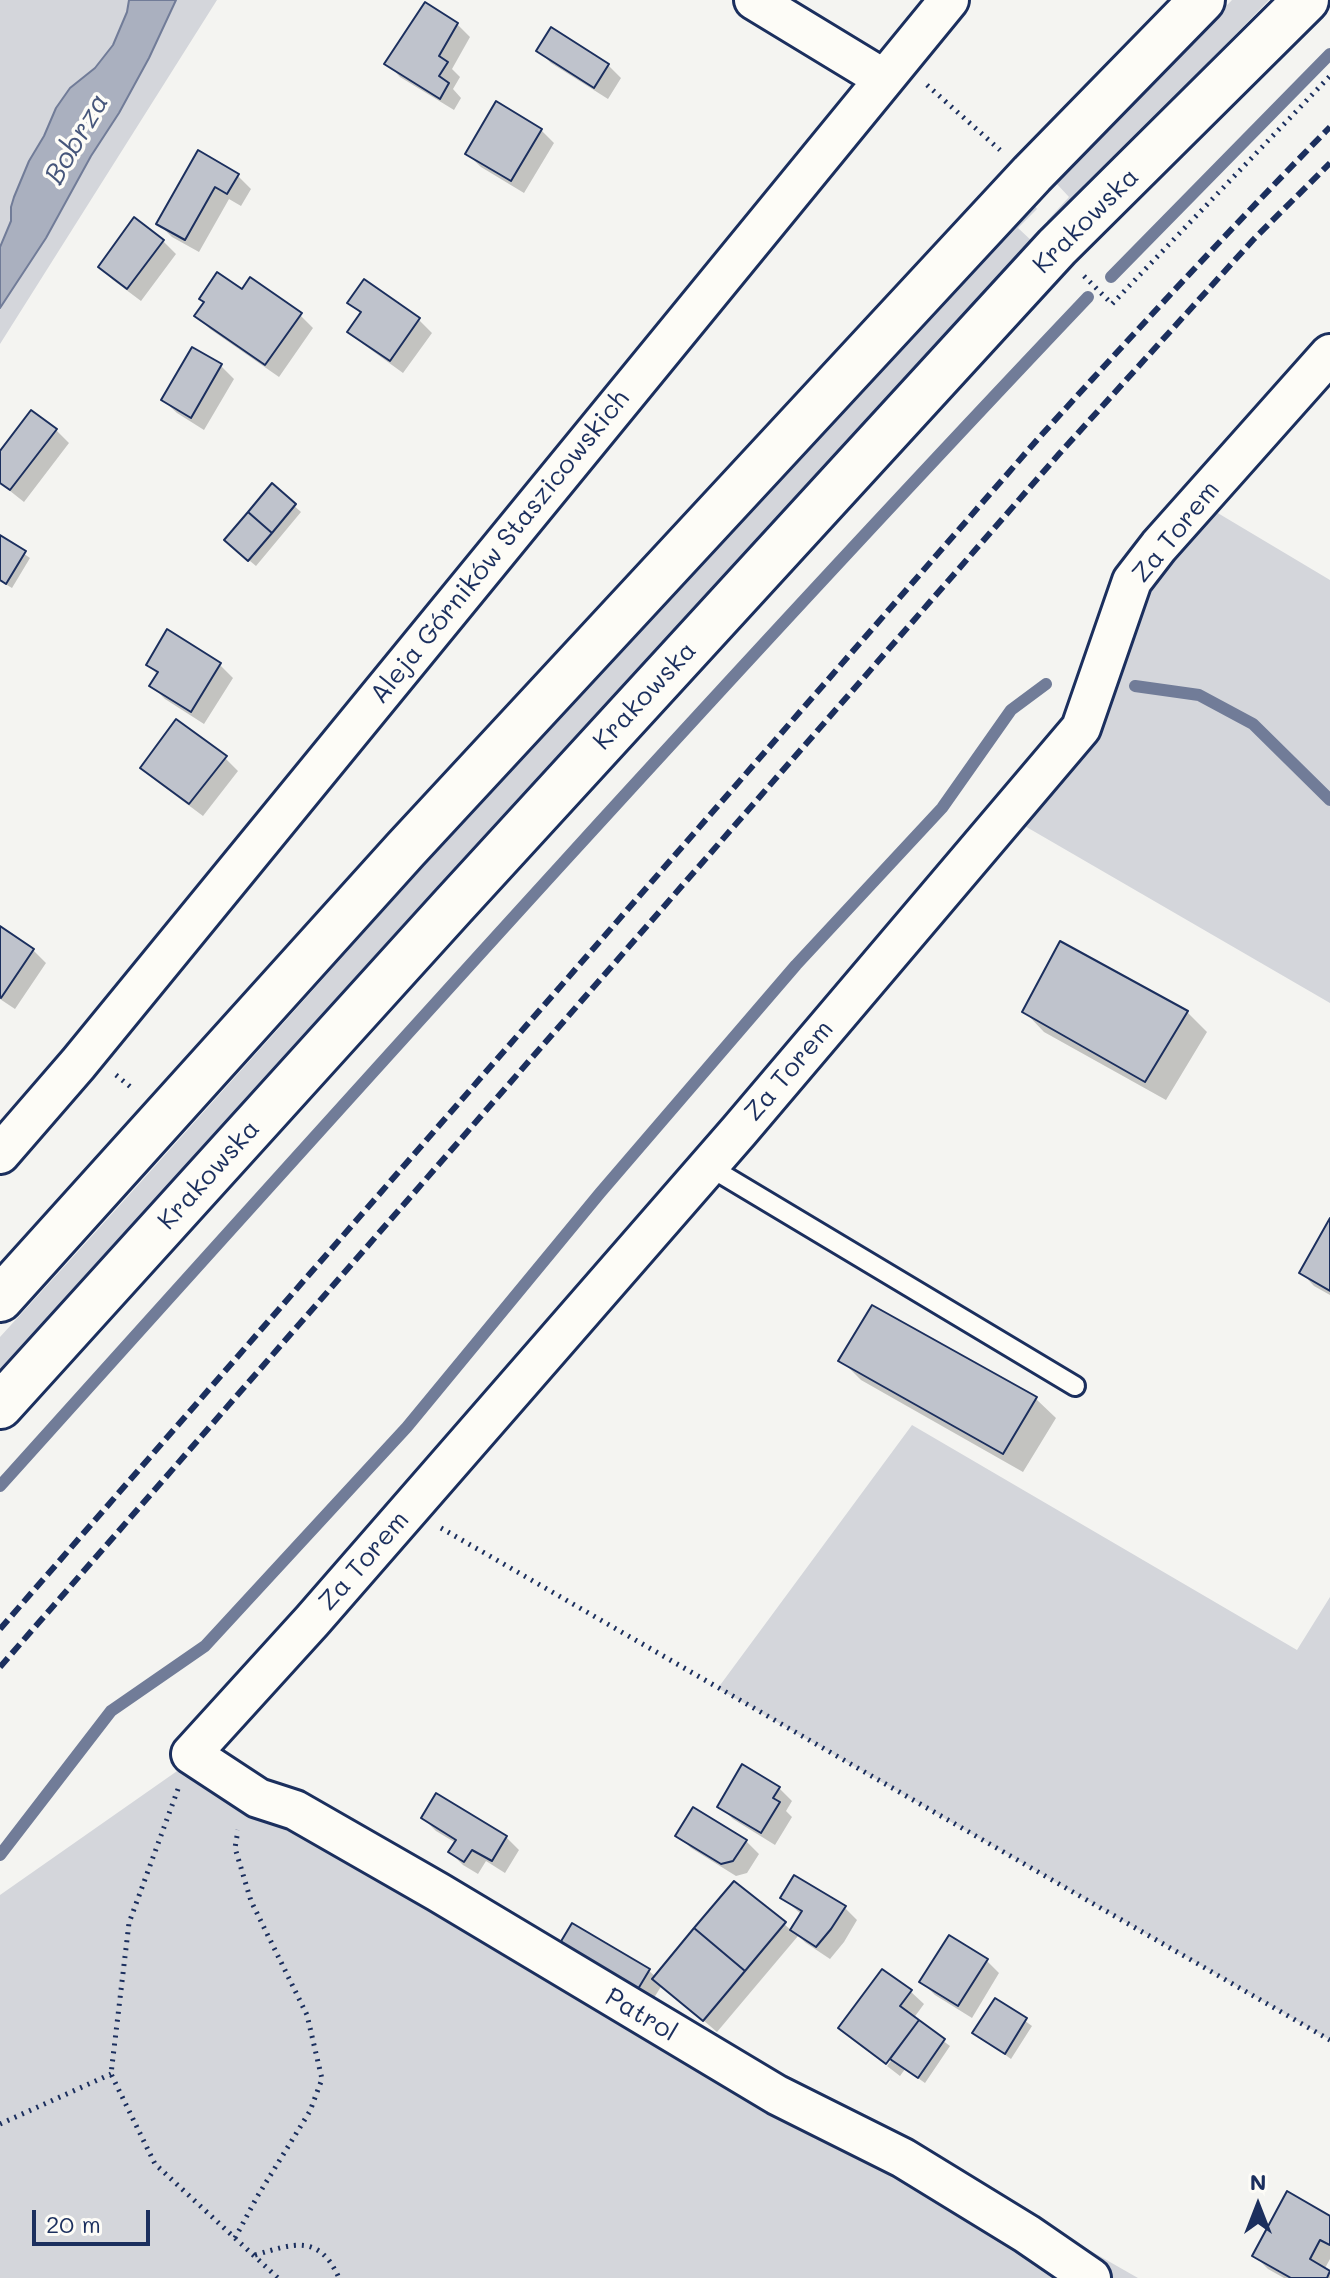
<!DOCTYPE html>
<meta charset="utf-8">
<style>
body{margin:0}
#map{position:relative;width:1330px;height:2278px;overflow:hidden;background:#f4f4f1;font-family:Mali,sans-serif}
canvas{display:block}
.north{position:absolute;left:1218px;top:2166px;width:80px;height:80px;-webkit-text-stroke:6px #fdfcf7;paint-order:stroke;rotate:0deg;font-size:22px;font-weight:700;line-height:32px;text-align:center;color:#1b2f5e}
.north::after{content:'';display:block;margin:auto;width:28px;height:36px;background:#1b2f5e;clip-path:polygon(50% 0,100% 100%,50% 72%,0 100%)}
.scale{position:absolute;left:32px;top:2210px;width:118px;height:36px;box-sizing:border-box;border:4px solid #1b2f5e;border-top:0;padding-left:10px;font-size:24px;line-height:28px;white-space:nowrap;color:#1b2f5e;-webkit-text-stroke:6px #fdfcf7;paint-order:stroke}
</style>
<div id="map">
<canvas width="1330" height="2278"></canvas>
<div class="north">N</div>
<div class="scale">20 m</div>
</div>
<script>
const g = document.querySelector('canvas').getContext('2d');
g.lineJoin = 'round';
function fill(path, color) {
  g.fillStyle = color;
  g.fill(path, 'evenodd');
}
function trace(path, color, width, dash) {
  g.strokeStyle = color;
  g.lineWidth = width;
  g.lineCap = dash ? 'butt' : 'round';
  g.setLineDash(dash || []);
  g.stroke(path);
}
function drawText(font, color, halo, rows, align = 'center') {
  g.font = font + ' Mali,sans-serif';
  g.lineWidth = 7;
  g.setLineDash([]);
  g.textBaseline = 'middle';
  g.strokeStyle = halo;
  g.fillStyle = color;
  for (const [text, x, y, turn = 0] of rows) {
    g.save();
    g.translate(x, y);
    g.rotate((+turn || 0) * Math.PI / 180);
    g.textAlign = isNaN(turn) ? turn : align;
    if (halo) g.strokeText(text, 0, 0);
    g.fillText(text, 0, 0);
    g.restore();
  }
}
const green = new Path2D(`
 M0,0H217L0,344Z
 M1232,0H1269L1050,224L1047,221L1069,197L1056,183Z
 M1035,206L1037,209L1018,228L1034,243L831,461L0,1374V1337C186,1134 367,928 552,724C710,549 872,377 1035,206Z
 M1211,509L1330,580V1003L1023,825L1148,584Z
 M912,1425L1297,1650L1330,1597V2040L718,1688Z
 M210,1748L1138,2278H0V1895Z`);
const water = new Path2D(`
 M129,0H176L149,58L119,113L91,156L46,238L0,308V247L11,221V207L14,197L29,161L44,136L56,108L70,88L95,68L113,45L127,12Z`);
const shadow = new Path2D(`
 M457,24L470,37L452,69L460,77L453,89L461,98L454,110L400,77L387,63Z
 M538,50L608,65L621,78L608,99L551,63Z
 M541,130L554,143L524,193L481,167L467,154Z
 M198,153L238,176L251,189L241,206L229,199L199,252L172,237L158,223Z
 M163,241L176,254L141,301L113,280L100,267Z
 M364,282L419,320L432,333L403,373L363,344L350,331L362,315L350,303Z
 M242,291L300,315L313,328L279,377L210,329L197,316Z
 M221,366L234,379L204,430L177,413L163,400Z
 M56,430L69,443L24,502L0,483V455Z
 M272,486L301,512L256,566L232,546Z
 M0,537L30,558L12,588L0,581Z
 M148,665H220L233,678L204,724L165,699L152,686L158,675Z
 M225,758L238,771L203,816L156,781L143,768Z
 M0,928L33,950L46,963L15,1009L0,999Z
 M1025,1012H1187L1207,1032L1166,1100L1044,1032Z
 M1330,1223V1295L1314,1286L1301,1272Z
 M872,1308L1036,1399L1056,1418L1023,1472L861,1380L841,1360Z
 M779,1788L792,1801L786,1811L792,1817L775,1845L733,1819L720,1806Z
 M423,1818L506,1837L519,1850L505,1873L486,1861L478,1874L463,1865L450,1852L456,1843L436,1831Z
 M678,1835L746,1841L759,1854L747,1873L736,1876L691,1848Z
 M783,1898L844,1907L857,1920L844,1942L830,1959L806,1943L798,1936L717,2032L662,1985L652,2001L576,1956L562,1943L573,1926L649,1971L656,1977L784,1924L792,1931L802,1915Z
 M986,1960L999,1973L972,2018L935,1995L922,1982Z
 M910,1991L924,2004L913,2019L916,2021L884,2063L854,2041L841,2028Z
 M996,2000L1032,2026L1011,2059L975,2033Z
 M919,2023L950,2046L925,2083L905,2069L900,2076L887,2066Z
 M1330,2218V2259L1324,2270L1330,2274V2278H1284L1268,2269L1255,2256Z`);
const stream = new Path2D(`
 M1111,277L1330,54
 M1135,686L1199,695L1253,724L1330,800
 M0,1486C359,1087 718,687 1088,297
 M0,1855L111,1711L205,1646L407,1427L600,1193L796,965L942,808L1011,710L1046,684`);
const building = new Path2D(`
 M425,2L458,23L439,56L448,62L439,76L449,83L440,99L384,64Z
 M551,27L609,64L594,88L536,51Z
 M496,101L542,129L511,181L465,154Z
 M198,150L239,174L227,194L215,187L185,240L156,224Z
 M134,217L164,240L127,289L98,267Z
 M217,272L242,289L250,277L302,313L265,365L194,316L204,302L199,299Z
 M364,279L420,318L390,361L347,332L361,312L347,303Z
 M192,347L222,364L191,418L161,400Z
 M31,410L57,429L10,490L0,483V451Z
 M272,483L296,504L272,533L248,512Z
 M248,512L272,533L248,561L224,540Z
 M0,535L26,551L6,584L0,580Z
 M167,629L221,663L191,712L149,686L158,672L146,665Z
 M176,719L227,756L189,804L140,768Z
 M0,926L34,949L1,998L0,997Z
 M1060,941L1188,1011L1145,1082L1022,1012Z
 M1330,1218V1291L1299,1273Z
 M872,1305L1037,1397L1003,1454L838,1361Z
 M742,1764L780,1787L773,1798L780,1802L761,1833L717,1807Z
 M436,1793L507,1836L492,1861L472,1850L464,1862L448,1852L456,1840L421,1818Z
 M693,1807L747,1840L733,1861L721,1864L675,1836Z
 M794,1875L846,1906L831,1929L816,1947L790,1930L802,1911L780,1898Z
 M734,1881L786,1922L745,1971L694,1928Z
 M572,1923L650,1969L638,1989L560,1943Z
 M694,1928L745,1971L703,2021L652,1979Z
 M949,1935L988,1959L958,2006L919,1982Z
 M882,1969L912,1990L900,2006L919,2020L886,2064L838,2028Z
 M995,1998L1027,2018L1005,2054L972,2033Z
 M919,2020L945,2039L918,2078L890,2059Z
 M1287,2191L1330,2216V2245L1320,2240L1310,2259L1330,2271L1327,2278H1291L1252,2256Z`);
const path = new Path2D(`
 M927,85L1000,150
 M1084,276L1112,304L1330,76
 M116,1075L133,1089
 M441,1528L1330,2040
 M178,1789L129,1923L111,2074L155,2164L278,2278
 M0,2124L111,2074
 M235,2238L257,2197L310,2111L322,2079L307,2015L251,1901L235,1848L238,1830
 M255,2255C293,2244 319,2233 339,2278`);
const lane = new Path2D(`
 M708,1166L1075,1386`);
const street = new Path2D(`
 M754,0L884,79
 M0,1154L78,1064L949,0
 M1091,2278L1027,2234L903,2158L777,2095L438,1892L295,1810L258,1798L191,1754L312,1621L739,1131L1081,728L1132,581L1159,546L1330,354`);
const primary = new Path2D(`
 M0,1299L406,849L1032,174L1202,0
 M0,1406L453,906L1057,247L1306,0`);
const rail = new Path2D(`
 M0,1629L1037,440C1133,334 1230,229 1330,127
 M0,1667L1059,454L1253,240L1330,163`);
const streetNames = [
 ["Krakowska",1086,221,-45],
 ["Za Torem",1176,532,-51],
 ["Aleja Górników Staszicowskich",500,547,-51],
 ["Krakowska",645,696,-47],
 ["Za Torem",789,1071,-50],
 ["Krakowska",209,1175,-48],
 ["Za Torem",364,1561,-49],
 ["Patrol",641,2015,31]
];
const waterNames = [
 ["Bobrza",77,139,-60]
];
fill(green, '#d4d6db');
fill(water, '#aab0bf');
trace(water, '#717c98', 2);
fill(shadow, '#0003');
trace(stream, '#717c98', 12);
fill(building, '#bfc3cc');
trace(building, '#1b2f5e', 2);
trace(lane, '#1b2f5e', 24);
trace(street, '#1b2f5e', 44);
trace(primary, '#1b2f5e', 50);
trace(path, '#1b2f5e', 5, [2, 6]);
trace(lane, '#fdfcf7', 18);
trace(street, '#fdfcf7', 38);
trace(primary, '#fdfcf7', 44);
trace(rail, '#1b2f5e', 6, [12, 6]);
drawText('26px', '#1b2f5e', '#fdfcf7', streetNames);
drawText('italic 28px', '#46567b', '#fdfcf7', waterNames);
</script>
